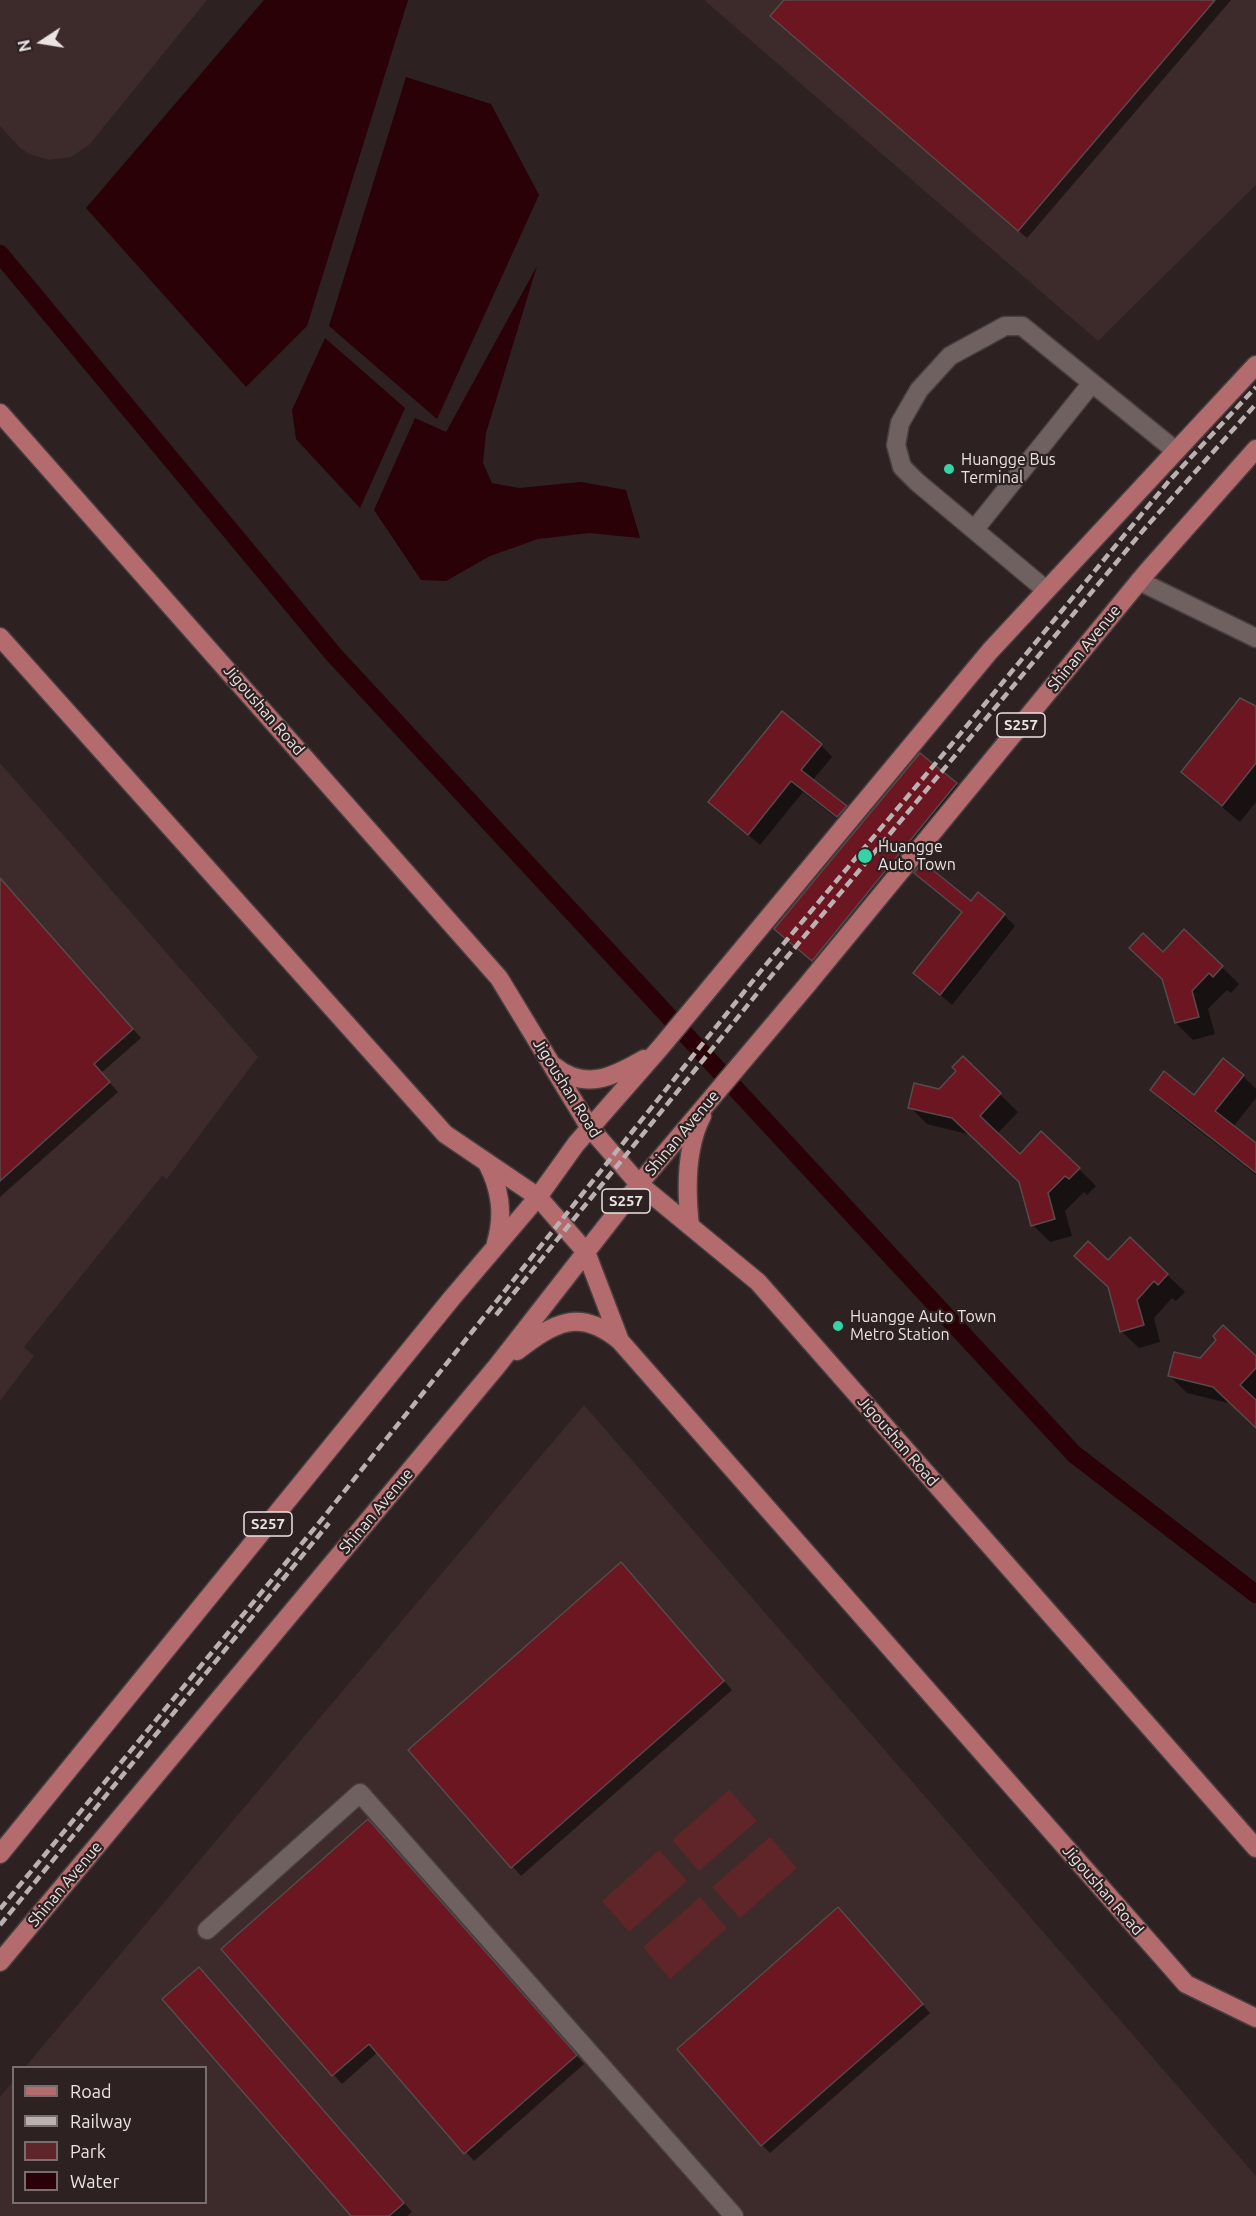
<!DOCTYPE html>
<style>
body{margin:0}
#map{position:relative;width:1256px;height:2216px;overflow:hidden;background:#2d2121;font-family:Ubuntu,sans-serif}
canvas{display:block}
.legend{position:absolute;left:12px;top:2066px;width:195px;height:138px;box-sizing:border-box;background:#2d2121;border:2px solid #796e6e;margin:0;padding:8px 10px;list-style:none;font-size:18px;color:#ebe2e2}
.legend li{display:flex;align-items:center;gap:12px;height:30px}
.legend b{width:30px;border:2px solid #796e6e}
.north{position:absolute;left:12px;top:12px;width:60px;height:60px;-webkit-text-stroke:4px #2d2121;paint-order:stroke;rotate:258deg;font-size:16px;font-weight:700;line-height:24px;text-align:center;color:#ebe2e2}
.north::after{content:'';display:block;margin:auto;width:21px;height:27px;background:#ebe2e2;clip-path:polygon(50% 0,100% 100%,50% 72%,0 100%)}
</style>
<div id="map">
<canvas width="1256" height="2216"></canvas>
<ul class="legend">
<li><b style="height:8px;background:#b46b6e"></b>Road</li>
<li><b style="height:8px;background:#bbb1b1"></b>Railway</li>
<li><b style="height:16px;background:#5f2528"></b>Park</li>
<li><b style="height:16px;background:#2a0106"></b>Water</li>
</ul>
<div class="north">N</div>
</div>
<script>
const g = document.querySelector('canvas').getContext('2d');
g.lineJoin = 'round';
function fill(path, color) {
  g.fillStyle = color;
  g.fill(path, 'evenodd');
}
function trace(path, color, width, dash) {
  g.strokeStyle = color;
  g.lineWidth = width;
  g.lineCap = dash ? 'butt' : 'round';
  g.setLineDash(dash || []);
  g.stroke(path);
}
function drawText(font, color, halo, rows, align = 'center') {
  g.font = font + ' Ubuntu,sans-serif';
  g.lineWidth = 4.5;
  g.setLineDash([]);
  g.textBaseline = 'middle';
  g.strokeStyle = halo;
  g.fillStyle = color;
  for (const [text, x, y, turn = 0] of rows) {
    g.save();
    g.translate(x, y);
    g.rotate((+turn || 0) * Math.PI / 180);
    g.textAlign = isNaN(turn) ? turn : align;
    if (halo) g.strokeText(text, 0, 0);
    g.fillText(text, 0, 0);
    g.restore();
  }
}
const built = new Path2D(`
 M0,0H207L89,145L71,157L49,160L29,154L20,148L0,126Z
 M704,0H1256V185L1098,341Z
 M0,763L258,1057L167,1179L162,1176L24,1347L34,1356L0,1401Z
 M584,1405L1256,2176V2216H0V2097L13,2081L14,2202H206V2068L25,2067Z`);
const green = new Path2D(`
 M729,1790L757,1821L699,1871L672,1840Z
 M770,1837L797,1868L740,1918L712,1887Z
 M659,1850L687,1881L629,1932L602,1901Z
 M700,1897L727,1928L670,1979L643,1947Z`);
const water = new Path2D(`
 M264,0H408L307,326L246,387L86,208Z
 M406,77L491,104L539,195L437,419L329,326Z
 M537,266L486,433L483,463L492,483L519,488L581,482L626,490L640,538L589,533L538,539L490,556L446,581L421,580L374,510L415,418L446,432Z
 M325,338L405,408L360,508L296,439L292,410Z`);
const shadow = new Path2D(`
 M786,0H1231L1027,238L781,25Z
 M1256,708V802L1240,822L1200,789L1183,772Z
 M821,745L832,757L812,781L857,818L849,828L803,792L760,845L710,802Z
 M956,784L967,795L825,971L776,929Z
 M916,873L971,903L1004,915L1015,926L952,1005L915,973L963,913Z
 M0,879L141,1038L101,1073L118,1092L0,1197Z
 M1185,931L1239,984L1231,993L1227,990L1208,1009L1215,1034L1193,1040L1176,1023L1163,954Z
 M963,1058L1018,1112L997,1134L1020,1156L1079,1169L1096,1186L1087,1195L1084,1192L1065,1211L1072,1236L1050,1242L1033,1225L1020,1182L971,1135L927,1124L910,1107L940,1091L958,1071Z
 M1243,1076L1256,1089V1098L1233,1127L1256,1145V1175L1169,1107L1152,1090L1195,1097Z
 M1130,1239L1185,1292L1176,1301L1172,1298L1154,1318L1160,1342L1139,1348L1121,1331L1109,1288L1108,1262Z
 M1256,1358V1427L1232,1404L1187,1393L1170,1376L1200,1360Z
 M630,1573L732,1690L521,1876L410,1750Z
 M377,1830L584,2064L474,2161L378,2052L342,2084L223,1949Z
 M847,1918L930,2013L770,2153L762,2145Z
 M207,1977L412,2212L407,2216H353Z`);
const canal = new Path2D(`
 M0,254L334,655L1074,1454L1256,1594`);
const building = new Path2D(`
 M784,0H1215L1018,231L770,16Z
 M1240,698L1256,706V763L1222,806L1181,772Z
 M782,711L822,744L801,770L847,806L837,817L791,781L748,835L708,802Z
 M920,753L957,783L812,961L774,929Z
 M923,862L971,901L978,892L1005,914L940,995L913,973L962,912L914,873Z
 M0,878L133,1029L94,1064L110,1082L0,1181Z
 M1184,929L1223,966L1213,977L1209,973L1192,991L1199,1017L1175,1023L1162,979L1129,948L1143,933L1163,952Z
 M963,1056L1001,1093L980,1116L1020,1154L1041,1131L1080,1168L1069,1179L1065,1176L1048,1193L1055,1219L1031,1226L1019,1182L952,1118L908,1108L914,1083L939,1089L956,1071L952,1067Z
 M1223,1058L1244,1075L1215,1111L1256,1143V1173L1150,1090L1164,1071L1194,1095Z
 M1130,1237L1168,1274L1158,1285L1154,1281L1137,1300L1144,1325L1120,1332L1108,1287L1074,1256L1088,1241L1108,1260Z
 M1223,1325L1256,1356V1368L1240,1385L1256,1400V1428L1213,1387L1168,1376L1174,1352L1200,1358L1216,1340L1213,1336Z
 M621,1562L724,1681L511,1868L408,1750Z
 M368,1819L577,2055L464,2154L369,2044L332,2076L221,1949Z
 M838,1907L923,2004L761,2146L677,2049Z
 M199,1967L404,2203L389,2216H351L162,1999Z`);
const minor = new Path2D(`
 M974,530L1092,383
 M1139,581L1256,638
 M1046,590L917,482L902,467L896,445L900,423L919,390L950,356L1005,326H1022L1176,451
 M207,1930L360,1793L734,2216`);
const major = new Path2D(`
 M0,413L499,978L590,1128L639,1184L758,1282L1256,1848
 M0,637L445,1134L538,1197L586,1252L620,1341L1186,1984L1256,2018
 M554,1066C585,1091 613,1077 644,1059
 M487,1163C501,1190 504,1215 496,1243
 M690,1226C686,1191 685,1149 702,1116
 M517,1351C554,1323 579,1307 620,1341
 M0,1854L452,1298L538,1197L576,1144L660,1048L990,651L1256,365
 M0,1962L497,1366L639,1184L807,985L1146,573L1256,449`);
const rail = new Path2D(`
 M496,1315L777,969L1146,527L1256,404
 M0,1909L327,1513L764,967L951,745L1169,481L1256,387
 M0,1925L329,1523`);
const markers = [
 [949,469,6,"#35d4a7"],
 [865,856,8,"#35d4a7"],
 [838,1326,6,"#35d4a7"]
];
const shields = [
 [1021,725,48],
 [626,1201,48],
 [268,1524,48]
];
const shieldNames = [
 ["S257",1021,725],
 ["S257",626,1201],
 ["S257",268,1524]
];
const poiNames = [
 ["Huangge Bus",961,460],
 ["Terminal",961,478],
 ["Huangge",878,847],
 ["Auto Town",878,865],
 ["Huangge Auto Town",850,1317],
 ["Metro Station",850,1335]
];
const streetNames = [
 ["Shinan Avenue",1084,648,-51],
 ["Jigoushan Road",264,710,49],
 ["Jigoushan Road",567,1088,58],
 ["Shinan Avenue",682,1133,-50],
 ["Jigoushan Road",898,1441,49],
 ["Shinan Avenue",376,1511,-50],
 ["Shinan Avenue",65,1884,-50],
 ["Jigoushan Road",1103,1890,49]
];
fill(built, '#3d2a2a');
fill(green, '#5f2528');
fill(water, '#2a0106');
fill(shadow, '#0007');
trace(canal, '#2a0106', 18);
fill(building, '#6b1621');
trace(building, '#584a4a', 1.5);
trace(minor, '#483f3f', 21);
trace(major, '#483f3f', 21);
trace(minor, '#706161', 18);
trace(major, '#b46b6e', 18);
trace(rail, '#bbb1b1', 4.5, [9, 4.5]);
for (const [x, y, r, color] of markers) {
  const dot = new Path2D();
  dot.arc(x, y, r, 0, 2 * Math.PI);
  g.fillStyle = color;
  g.fill(dot);
  trace(dot, '#2d2121', 2);
}
for (const [x, y, w] of shields) {
  const box = new Path2D();
  box.roundRect(x - w / 2, y - 12, w, 24, 4.5);
  g.fillStyle = '#2d2121';
  g.fill(box);
  trace(box, '#ebe2e2', 1.5);
}
drawText('bold 15px', '#ebe2e2', null, shieldNames);
drawText('16px', '#ebe2e2', '#2d2121', poiNames, 'left');
drawText('16px', '#ebe2e2', '#2d2121', streetNames);
</script>
